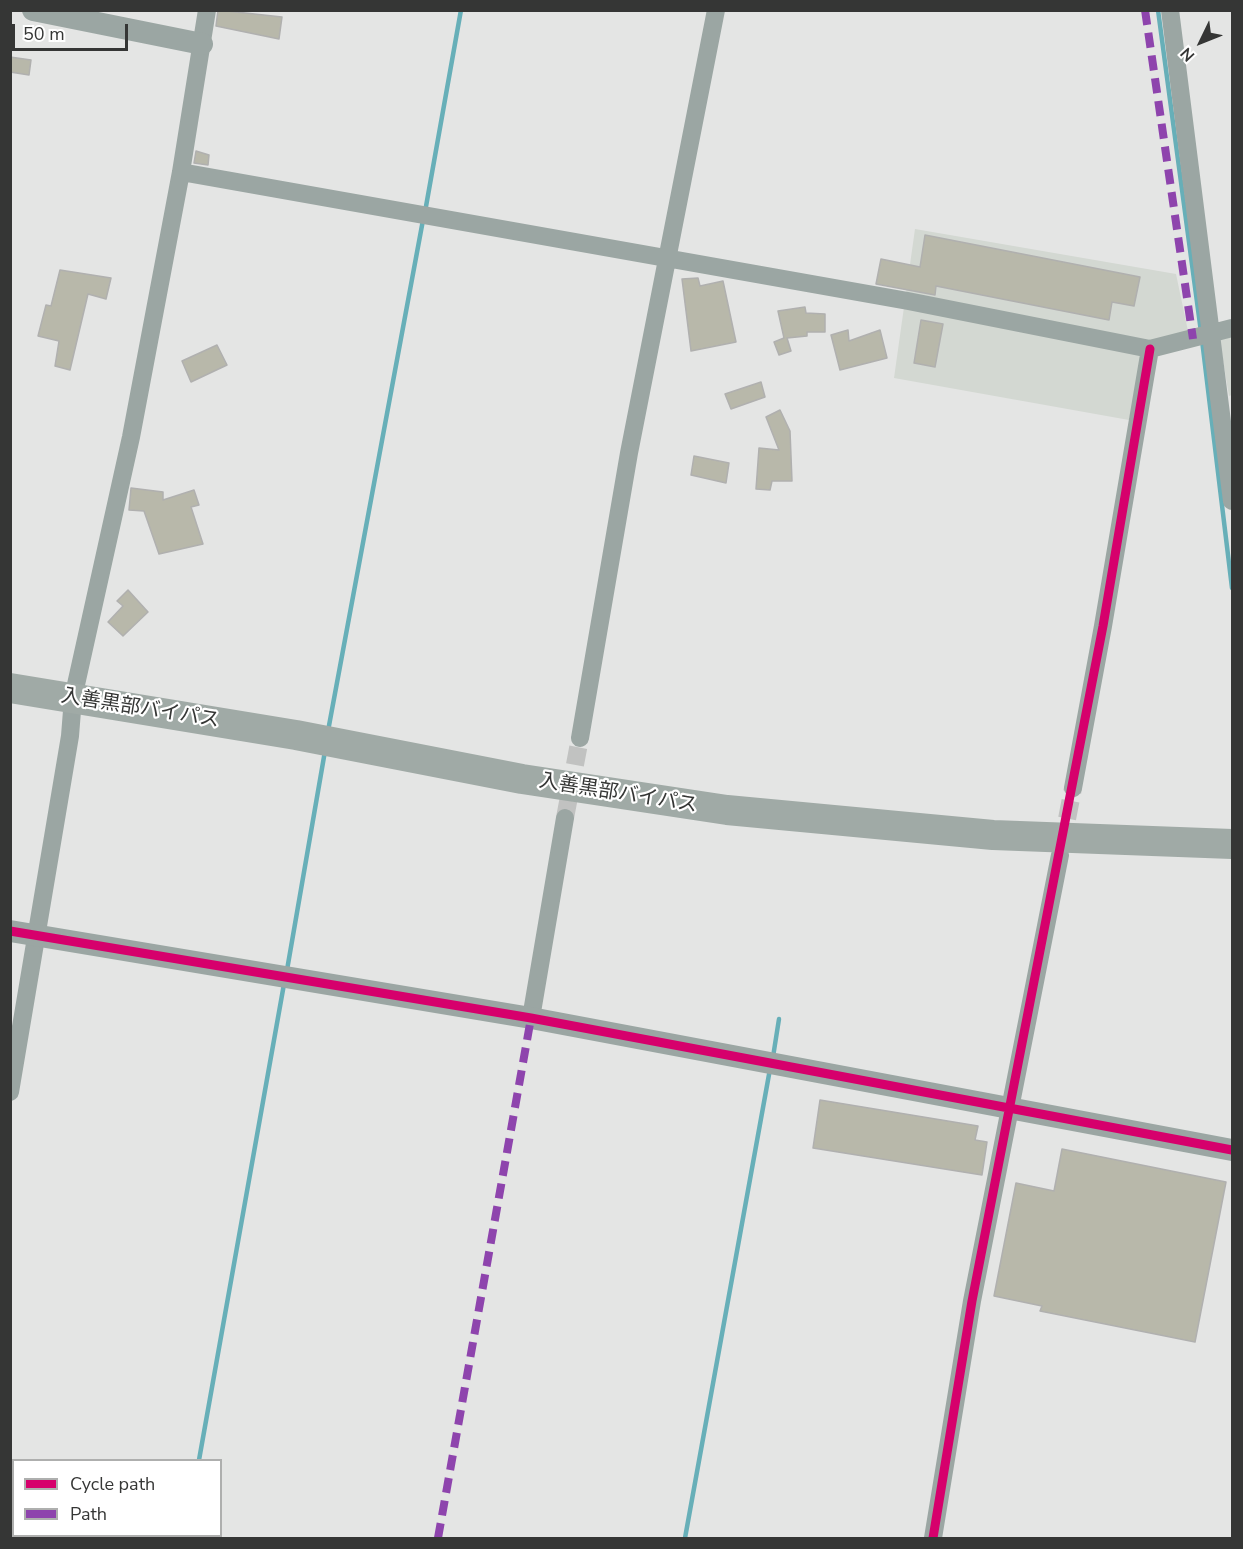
<!DOCTYPE html>
<meta charset="utf-8">
<style>
body{margin:0}
#map{position:relative;width:1243px;height:1549px;overflow:hidden;background:#e4e5e4;font-family:"Nunito Sans",sans-serif}
canvas{display:block}
.frame{position:absolute;inset:0;border:12px solid #353635;pointer-events:none}
.legend{position:absolute;left:12px;top:1459px;width:210px;height:78px;box-sizing:border-box;background:#fff;border:2px solid #aeafae;margin:0;padding:8px 10px;list-style:none;font-size:18px;color:#353635}
.legend li{display:flex;align-items:center;gap:12px;height:30px}
.legend b{width:30px;border:2px solid #aeafae}
.north{position:absolute;left:1171px;top:12px;width:60px;height:60px;-webkit-text-stroke:4px #fff;paint-order:stroke;rotate:227deg;font-size:16px;font-weight:700;line-height:24px;text-align:center;color:#353635}
.north::after{content:'';display:block;margin:auto;width:21px;height:27px;background:#353635;clip-path:polygon(50% 0,100% 100%,50% 72%,0 100%)}
.scale{position:absolute;left:12px;top:24px;width:116px;height:27px;box-sizing:border-box;border:3px solid #353635;border-top:0;padding-left:8px;font-size:18px;line-height:21px;white-space:nowrap;color:#353635;-webkit-text-stroke:4px #fff;paint-order:stroke}
</style>
<div id="map">
<canvas width="1243" height="1549"></canvas>
<div class="frame"></div>
<ul class="legend">
<li><b style="height:8px;background:#d6006c"></b>Cycle path</li>
<li><b style="height:8px;background:#8e44ad"></b>Path</li>
</ul>
<div class="north">N</div>
<div class="scale">50 m</div>
</div>
<script>
const g = document.querySelector('canvas').getContext('2d');
g.lineJoin = 'round';
function fill(path, color) {
  g.fillStyle = color;
  g.fill(path, 'evenodd');
}
function trace(path, color, width, dash) {
  g.strokeStyle = color;
  g.lineWidth = width;
  g.lineCap = dash ? 'butt' : 'round';
  g.setLineDash(dash || []);
  g.stroke(path);
}
function drawText(font, color, halo, rows, align = 'center') {
  g.font = font + ' "Nunito Sans","Noto Sans JP",sans-serif';
  g.lineWidth = 4.5;
  g.setLineDash([]);
  g.textBaseline = 'middle';
  g.strokeStyle = halo;
  g.fillStyle = color;
  for (const [text, x, y, turn = 0] of rows) {
    g.save();
    g.translate(x, y);
    g.rotate((+turn || 0) * Math.PI / 180);
    g.textAlign = isNaN(turn) ? turn : align;
    if (halo) g.strokeText(text, 0, 0);
    g.fillText(text, 0, 0);
    g.restore();
  }
}
const built = new Path2D(`
 M915,229L1176,274L1188,331L1147,342L1129,420L894,378Z
 M1232,334V395L1229,396L1219,337Z`);
const stream = new Path2D(`
 M1158,10L1201,332
 M425,212L461,10
 M1202,340L1232,588
 M328,731L423,220
 M287,970L325,751
 M773,1057L779,1019
 M199,1460L284,984
 M185,1538V1536
 M685,1538L770,1069`);
const building = new Path2D(`
 M218,10L282,17L279,39L216,26Z
 M10,57L31,60L29,75L10,72Z
 M196,151L209,155L208,165L194,163Z
 M925,235L1140,277L1134,306L1112,302L1109,320L936,286L935,295L876,284L881,259L920,267Z
 M60,270L111,278L106,299L88,294L70,370L55,366L59,341L38,336L46,305L51,306Z
 M698,278L700,286L723,281L736,342L691,351L682,279Z
 M805,307L806,313L825,314V332H807V336L787,338L791,351L779,355L774,342L784,338L778,311Z
 M921,320L943,324L935,367L914,363Z
 M848,330L849,341L880,330L887,358L840,370L831,335Z
 M217,345L227,365L191,382L182,361Z
 M761,382L765,397L731,409L725,394Z
 M780,410L790,431L792,481H772L770,490L756,489L759,448L779,450L766,417Z
 M694,456L729,463L726,483L691,475Z
 M131,488L163,492V500L194,490L199,505L191,507L203,544L159,554L144,511L129,510Z
 M128,590L148,612L123,636L108,622L123,606L117,601Z
 M820,1100L978,1126L975,1140L987,1142L982,1175L813,1148Z
 M1062,1149L1226,1182L1195,1342L1040,1311L1042,1306L994,1296L1016,1183L1054,1191Z`);
const minorTunnel = new Path2D(`
 M565,818L580,738
 M1062,845L1073,788`);
const minor = new Path2D(`
 M1170,10L1232,501
 M181,172L908,301L1150,349L1232,328
 M580,738L629,453L716,10
 M1073,788L1103,626L1150,349
 M531,1018L565,818
 M10,1092L70,736L73,698L131,437L181,172L207,10
 M933,1538L972,1301L1060,855`);
const tertiary = new Path2D(`
 M33,10L202,44
 M10,931L531,1018L1232,1150`);
const trunk = new Path2D(`
 M10,688L296,735L522,779L727,810L993,835L1232,844`);
const quiet = new Path2D(`
 M1145,10L1193,339
 M438,1538L531,1018`);
const cycleway = new Path2D(`
 M10,931L531,1018L1232,1150
 M933,1538L972,1301L1103,626L1150,349`);
const streetNames = [
 ["入善黒部バイパス",140,709,9],
 ["入善黒部バイパス",618,794,9]
];
fill(built, '#d3d8d2');
trace(stream, '#67afb8', 4.5);
fill(building, '#b8b8aa');
trace(building, '#b0b0af', 1.5);
trace(minorTunnel, '#c1c2c1', 18, [18, 9]);
trace(minor, '#9ba6a3', 18);
trace(tertiary, '#9ba6a3', 22);
trace(trunk, '#a0aaa6', 30);
trace(quiet, '#8e44ad', 8, [15, 8]);
trace(cycleway, '#d6006c', 9);
drawText('20px', '#353635', '#fff', streetNames);
</script>
